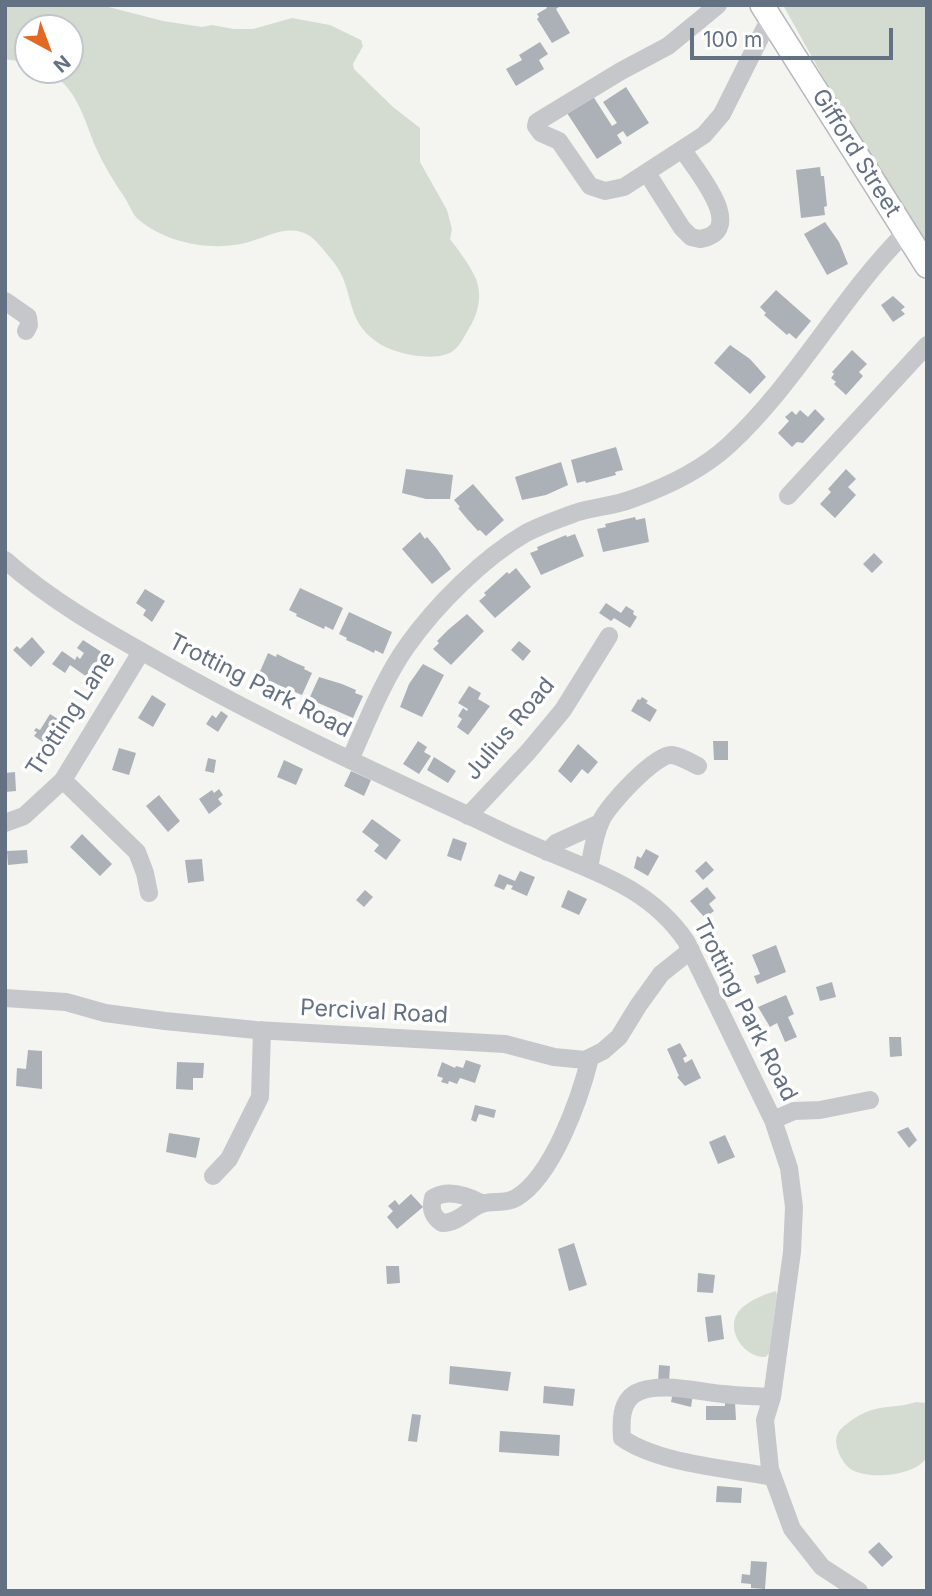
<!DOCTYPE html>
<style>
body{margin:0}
#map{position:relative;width:932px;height:1596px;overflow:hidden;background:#f4f5f1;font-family:Inter,sans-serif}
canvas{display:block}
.frame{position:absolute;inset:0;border:7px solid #647182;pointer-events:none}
.north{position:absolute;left:14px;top:14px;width:70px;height:70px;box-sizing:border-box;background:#fff;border:2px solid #c1c6cd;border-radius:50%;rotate:139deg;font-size:19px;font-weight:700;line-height:28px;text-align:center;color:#647182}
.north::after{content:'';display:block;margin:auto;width:24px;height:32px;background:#e26924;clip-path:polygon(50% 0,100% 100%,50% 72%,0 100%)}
.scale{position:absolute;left:690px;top:28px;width:203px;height:32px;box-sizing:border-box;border:4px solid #647182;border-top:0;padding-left:9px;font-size:21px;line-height:24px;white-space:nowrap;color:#647182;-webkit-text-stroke:5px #fff;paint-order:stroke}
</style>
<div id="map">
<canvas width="932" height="1596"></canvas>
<div class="frame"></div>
<div class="north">N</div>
<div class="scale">100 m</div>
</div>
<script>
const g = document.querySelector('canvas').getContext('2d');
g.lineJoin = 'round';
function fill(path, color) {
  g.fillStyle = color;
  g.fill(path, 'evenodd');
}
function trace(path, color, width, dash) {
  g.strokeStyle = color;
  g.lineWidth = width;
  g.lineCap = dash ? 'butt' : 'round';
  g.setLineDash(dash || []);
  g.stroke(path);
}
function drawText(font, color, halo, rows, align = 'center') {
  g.font = font + ' Inter,sans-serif';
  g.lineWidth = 7;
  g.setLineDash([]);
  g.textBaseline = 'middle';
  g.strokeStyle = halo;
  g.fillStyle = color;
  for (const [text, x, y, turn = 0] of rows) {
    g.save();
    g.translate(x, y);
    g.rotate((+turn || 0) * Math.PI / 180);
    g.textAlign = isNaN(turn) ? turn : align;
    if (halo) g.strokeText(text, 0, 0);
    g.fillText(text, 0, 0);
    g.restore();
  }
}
const green = new Path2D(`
 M5,5H101L163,21L202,27L212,25L234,29H253L292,18L330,25L361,40L363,46L353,64L354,69L393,107L420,128V162L447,210L452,229L450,239C459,251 470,265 476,279C482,294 479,311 471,325C465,334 462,344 453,351C436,363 393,354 377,342C351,324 353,304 343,278C338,266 330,258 322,248C316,241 311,235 301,232C284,227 271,235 255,240C219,253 169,245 139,220C132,214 130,206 125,198C114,182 104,166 96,148C83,117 77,86 45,70H70V28H28V63L5,59Z
 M783,5H927V258L894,205Z
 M776,1291L777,1295L769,1353L766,1357C746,1359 726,1332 737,1314C743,1303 764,1294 776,1291Z
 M916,1402L927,1403V1457C916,1476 871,1480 852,1470C842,1464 832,1444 838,1433C842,1426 857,1416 864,1413C880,1405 900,1408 916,1402Z`);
const building = new Path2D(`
 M546,5H562L556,9L570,33L552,43L537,19L539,17L537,14L547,8Z
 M540,42L548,54L539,60L544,69L516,86L506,69L522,60L519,55Z
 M626,87L649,123L627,137L623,131L617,135L622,143L597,159L565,110L591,93L612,126L617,123L603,102Z
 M820,167L821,176H824L827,206L824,207L825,215L801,218L796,170Z
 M825,222L839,242L848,264L827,275L804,234Z
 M776,290L811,321L796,339L789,333L787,335L764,315L766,313L760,307Z
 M893,296L905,307L901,310L905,314L893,322L881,305Z
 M730,345L750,359L766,377L750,394L714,363Z
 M852,350L867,364L859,372L863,376L846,395L834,384L836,382L831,378L834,374L832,372Z
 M815,409L825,419L803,443L797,442L792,447L778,433L789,421L785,417L792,411L796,415L800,410L808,417Z
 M616,447L623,470L615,472L616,475L586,483L585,481L577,483L571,460Z
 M561,462L568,485L546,495L522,500L515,477Z
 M406,469L453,475L450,499H426L402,493Z
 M846,469L856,479L848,487L856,495L835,518L820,504L831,492L828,489Z
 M473,484L504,520L486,536L480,530L478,531L468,520L458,508L460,507L454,500Z
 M635,517L636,520L645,518L649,542L603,552L597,529L606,527L605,524Z
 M420,532L425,539L427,537L437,549L451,569L432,584L402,549Z
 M575,534L584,556L541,575L530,553L538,550L537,547L566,535L567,537Z
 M874,553L883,562L872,573L863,564Z
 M516,568L531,587L495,618L479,601L486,595L484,593L507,572L509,574Z
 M300,588L343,608L333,630L325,626L324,629L296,616L297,614L289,610Z
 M145,589L165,601L152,622L143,615L146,610L136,603Z
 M606,603L621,613L626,606L634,611L633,614L637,617L630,628L614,618L611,621L599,613Z
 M349,612L392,632L383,654L375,650L374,653L360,646L346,640L347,638L339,634Z
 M467,614L484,631L451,665L433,649L439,643L437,641L448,630Z
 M32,637L45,652L31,667L13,650L17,646L20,649Z
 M83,640L103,653L87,677L70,665L65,673L52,664L62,651L75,660L77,656L80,659L84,653L77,648Z
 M519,641L531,651L523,661L511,650Z
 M268,653L276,657L277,654L291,661L305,667L304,669L312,673L302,695L258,676Z
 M423,664L444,675L422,717L400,707L409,684Z
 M319,677L342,684L356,690L355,693L363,696L353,718L309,699Z
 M469,686L481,693L478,699L490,706L468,735L457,727L462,719L458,716L463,708L467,711L468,709L458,703Z
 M152,695L166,704L153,727L138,718Z
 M642,697L648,701L646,703L657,710L650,722L631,711L638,699L640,700Z
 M221,711L228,716L218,732L206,724L212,715L216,718Z
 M50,714L64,723L49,746L34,736L37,732L34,731L36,728L40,730Z
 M418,741L427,747L424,752L431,756L419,774L403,764Z
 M713,741H728V760H714Z
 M578,744L598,762L588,774L582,769L571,783L558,771Z
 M119,748L136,753L129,775L112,770Z
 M434,757L456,771L448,783L427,770Z
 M208,758L216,760L214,773L205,771Z
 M284,760L303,769L296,785L277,777Z
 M351,771L371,780L364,796L344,786Z
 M15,772L16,791L5,792V773Z
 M219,789L223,795L218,799L222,804L209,814L199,799L212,790L214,793Z
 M159,795L180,821L168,832L146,806Z
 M372,819L401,840L386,860L374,851L379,845L362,832Z
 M82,834L112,864L100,876L70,847Z
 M453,838L467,843L461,861L447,856Z
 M646,849L659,856L648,876L634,868L637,856L641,858Z
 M27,850L28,863L8,865L7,851Z
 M202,859L204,881L188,883L185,860Z
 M706,861L714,870L703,880L695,871Z
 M520,871L535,877L527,896L511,889L513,886L507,884L504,890L494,886L499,874L515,881Z
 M707,887L716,898L709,904L714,911L705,918L690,901Z
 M365,890L373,897L364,907L356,900Z
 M568,890L587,899L579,915L561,907Z
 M776,945L786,972L757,984L754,976L760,974L752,955Z
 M832,982L836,997L820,1001L816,987Z
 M786,995L794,1014L788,1017L797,1037L785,1042L777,1023L770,1027L758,1007Z
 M889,1037H901L902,1056L890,1057Z
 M680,1043L687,1056L683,1058L685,1063L692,1059L701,1078L685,1086L677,1077L679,1076L667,1049Z
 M28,1050L42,1051V1089L16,1086L17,1068L26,1069Z
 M466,1060L481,1065L475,1083L460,1078L457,1084L449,1081L448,1084L441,1082L443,1078L437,1076L442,1062L455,1068L456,1066L463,1068Z
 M177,1062L204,1063L203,1078H193V1090L176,1089Z
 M475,1105L496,1110L494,1118L479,1114L476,1122L471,1120Z
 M908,1127L917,1140L909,1148L897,1132Z
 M169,1133L200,1138L196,1158L166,1152Z
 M725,1135L735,1157L718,1164L709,1142Z
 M411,1194L423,1207L397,1229L387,1217L393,1211L388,1206L395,1200L399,1205Z
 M574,1243L587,1285L569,1291L558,1249Z
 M386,1266H399L400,1283L387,1284Z
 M698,1273L715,1275L713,1293L697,1292Z
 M721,1315L724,1339L708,1342L705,1317Z
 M659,1365L670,1366L669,1382H658Z
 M450,1366L511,1372L508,1391L449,1384Z
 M544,1386L575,1389L573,1406L543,1403Z
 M673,1392L693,1394L691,1407L671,1402Z
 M725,1402H735L736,1420H706V1406H725Z
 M412,1414L421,1415L417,1442L408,1441Z
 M500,1431L560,1435L559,1456L499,1452Z
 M717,1486L742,1488L741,1503L716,1502Z
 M879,1542L893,1557L882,1567L868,1552Z
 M751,1561L767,1562L765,1589L751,1588V1584L741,1583L742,1574L750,1575Z`);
const minor = new Path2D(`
 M718,5L668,46L621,71L537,122L536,126L541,133L559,141L590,186L605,191L624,187L704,135L722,114L770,18
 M647,173L682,228L691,237L700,239C749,231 696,171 683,150
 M5,301L28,317L29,325L26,331
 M788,496L927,345
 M5,560C50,600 103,630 155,659C258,718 366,768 474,818C498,830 522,841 546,851C601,874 651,890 686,941L773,1120L789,1168L794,1207L792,1252L772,1397L765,1420L770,1469L792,1529L822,1567L859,1591
 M350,760C367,722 383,680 407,646C436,605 483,558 526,533C541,525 559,519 575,513C594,507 614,506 632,499C666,487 702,470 729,445C797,382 840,298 905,233
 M63,780L137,852L145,873L149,893
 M468,816L528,752L563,710L609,636
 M5,823L24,816L63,780L141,652
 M547,852L556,843L600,823
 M589,869C592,853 594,836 601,821C607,806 656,753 672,755C680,756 690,762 698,766
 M5,998L66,1002L105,1013L165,1021L256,1030L505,1044L554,1057L585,1060L603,1051L619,1037L638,1006L661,974L691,950
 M773,1120L794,1111L820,1110L870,1100
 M213,1176L229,1159L260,1097L262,1030
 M481,1203C466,1195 448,1189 433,1198C430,1209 432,1216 442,1223C459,1222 465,1212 479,1205C490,1199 504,1205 516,1198C553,1176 580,1098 590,1058
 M772,1397C756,1396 739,1396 723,1394C699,1392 658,1381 636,1393C620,1402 621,1423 622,1438C659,1464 727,1468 773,1477`);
const major = new Path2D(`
 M762,5L927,266`);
const streetNames = [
 ["Gifford Street",856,153,58],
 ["Trotting Park Road",260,686,27],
 ["Trotting Lane",71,714,-57],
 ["Julius Road",510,729,-50],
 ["Trotting Park Road",745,1010,63],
 ["Percival Road",374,1012,3]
];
fill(green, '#d4dcd2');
fill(building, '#abb1b7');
trace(major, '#b5b8bd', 26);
trace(minor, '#c5c7cb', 18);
trace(major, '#fff', 23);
drawText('23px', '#647182', '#fff', streetNames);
</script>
